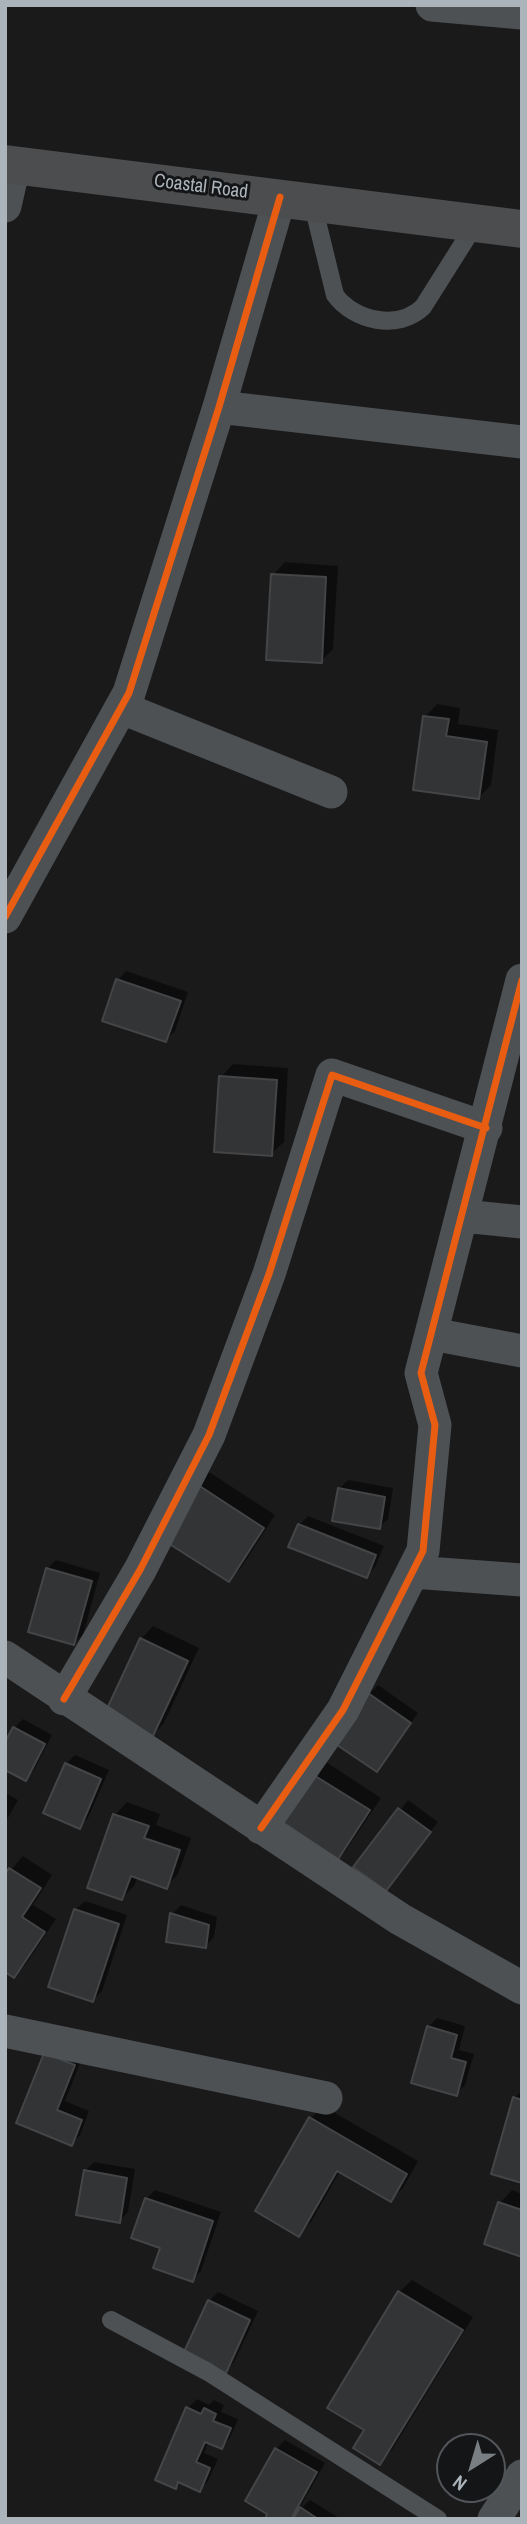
<!DOCTYPE html>
<style>
body{margin:0}
#map{position:relative;width:527px;height:2524px;overflow:hidden;background:#1a1a1b;font-family:"Archivo Narrow",sans-serif}
canvas{display:block}
.frame{position:absolute;inset:0;border:7px solid #acb4bb;pointer-events:none}
.north{position:absolute;left:436px;top:2433px;width:70px;height:70px;box-sizing:border-box;background:#141517;border:2px solid #515559;border-radius:50%;rotate:217deg;font-size:19px;font-weight:700;line-height:28px;text-align:center;color:#acb4bb}
.north::after{content:'';display:block;margin:auto;width:24px;height:32px;background:#797e83;clip-path:polygon(50% 0,100% 100%,50% 72%,0 100%)}
</style>
<div id="map">
<canvas width="527" height="2524"></canvas>
<div class="frame"></div>
<div class="north">N</div>
</div>
<script>
const g = document.querySelector('canvas').getContext('2d');
g.lineJoin = 'round';
function fill(path, color) {
  g.fillStyle = color;
  g.fill(path, 'evenodd');
}
function trace(path, color, width, dash) {
  g.strokeStyle = color;
  g.lineWidth = width;
  g.lineCap = dash ? 'butt' : 'round';
  g.setLineDash(dash || []);
  g.stroke(path);
}
function drawText(font, color, halo, rows, align = 'center') {
  g.font = font + ' "Archivo Narrow",sans-serif';
  g.lineWidth = 6;
  g.setLineDash([]);
  g.textBaseline = 'middle';
  g.strokeStyle = halo;
  g.fillStyle = color;
  for (const [text, x, y, turn = 0] of rows) {
    g.save();
    g.translate(x, y);
    g.rotate((+turn || 0) * Math.PI / 180);
    g.textAlign = isNaN(turn) ? turn : align;
    if (halo) g.strokeText(text, 0, 0);
    g.fillText(text, 0, 0);
    g.restore();
  }
}
const shadow = new Path2D(`
 M285,562L338,566L333,649L321,661L273,575Z
 M437,704L460,708L458,724L498,730L491,785L479,797L425,717Z
 M126,971L188,992L175,1031L166,1040L118,980Z
 M233,1064L288,1068L284,1142L271,1154L221,1077Z
 M209,1472L275,1515L241,1568L229,1580L197,1485Z
 M348,1480L393,1488L388,1519L379,1527L339,1489Z
 M308,1516L384,1546L375,1567L366,1576L299,1525Z
 M56,1560L100,1573L83,1635L74,1643L47,1569Z
 M153,1626L199,1648L164,1723L152,1736L141,1639Z
 M378,1685L418,1713L377,1770L369,1694Z
 M23,1719L52,1735L34,1770L25,1779L14,1728Z
 M75,1755L109,1770L88,1818L80,1827L66,1764Z
 M326,1762L381,1798L345,1852L333,1864L278,1829Z
 M5,1793L18,1800L5,1823Z
 M408,1800L438,1822L386,1889L356,1867Z
 M127,1802L160,1814L156,1825L191,1838L178,1874L166,1887L138,1876L134,1886L122,1898L89,1886L115,1815Z
 M23,1856L52,1875L33,1905L56,1919L26,1964L14,1976L5,1877Z
 M85,1901L127,1915L102,1991L93,2000L51,1986L76,1909Z
 M181,1905L217,1917L214,1937L206,1946L172,1914Z
 M437,2018L465,2026L459,2050L474,2054L465,2085L456,2094L428,2027Z
 M54,2045L83,2056L65,2101L89,2111L80,2135L71,2144L18,2122Z
 M522,2091V2181L514,2098Z
 M323,2106L418,2161L403,2188L390,2200L340,2171L311,2222L298,2235L311,2118Z
 M94,2162L135,2169L128,2212L119,2221L85,2171Z
 M155,2190L221,2212L201,2271L192,2280L162,2247L146,2199Z
 M512,2190L522,2194V2255L500,2203Z
 M412,2280L473,2317L392,2450L380,2462L366,2430L399,2292Z
 M218,2292L258,2311L234,2362L225,2371L209,2301Z
 M197,2399L209,2405L214,2400L224,2405L221,2412L238,2419L230,2438L222,2447L209,2441L204,2453L218,2459L208,2481L199,2490L180,2481L175,2486L188,2408Z
 M285,2440L325,2463L298,2511L310,2500L341,2519H267L270,2513L248,2500L276,2449Z`);
const building = new Path2D(`
 M271,574L326,577L322,663L266,660Z
 M423,716L449,719L446,736L487,742L479,799L413,790Z
 M116,979L181,1001L166,1042L102,1021Z
 M219,1076L277,1080L272,1156L214,1152Z
 M195,1483L264,1528L229,1582L160,1538Z
 M338,1488L385,1497L380,1529L332,1521Z
 M298,1524L376,1555L367,1578L288,1547Z
 M46,1568L92,1581L74,1645L28,1632Z
 M140,1638L188,1661L152,1738L104,1715Z
 M368,1693L411,1723L377,1772L334,1743Z
 M13,1727L45,1744L26,1781L5,1770V1742Z
 M65,1763L101,1779L80,1829L43,1813Z
 M312,1774L370,1810L333,1867L276,1829Z
 M398,1808L431,1832L386,1891L353,1867Z
 M113,1814L149,1826L144,1838L180,1850L167,1889L131,1876L122,1900L87,1888Z
 M9,1868L41,1888L22,1917L45,1932L14,1978L5,1972V1874Z
 M74,1909L119,1924L93,2002L48,1987Z
 M170,1913L209,1925L206,1948L166,1942Z
 M427,2026L457,2035L451,2058L466,2062L457,2096L411,2083Z
 M44,2053L75,2065L57,2110L82,2120L72,2146L16,2123Z
 M513,2097L522,2100V2183L491,2174Z
 M309,2117L407,2174L391,2202L337,2171L299,2237L255,2211Z
 M84,2170L127,2178L120,2223L76,2215Z
 M145,2198L213,2221L193,2282L153,2268L160,2248L131,2238Z
 M498,2202L522,2210V2257L484,2244Z
 M398,2291L463,2330L380,2465L353,2448L364,2430L327,2408Z
 M208,2300L250,2320L226,2373L183,2354Z
 M186,2407L201,2414L204,2408L216,2414L213,2421L231,2428L222,2449L205,2442L196,2462L210,2468L200,2492L178,2482L176,2489L155,2480Z
 M275,2448L317,2472L291,2519H265L267,2514L245,2501Z
 M300,2507L318,2519H293Z`);
const service = new Path2D(`
 M312,201L335,295C354,321 398,331 423,307L476,223
 M111,2320L208,2372L438,2519`);
const minor = new Path2D(`
 M432,5L522,13
 M5,206L14,166
 M219,407L522,442
 M122,708L331,792
 M5,917L129,693L219,407L280,197
 M463,1216L522,1222
 M432,1334L522,1351
 M413,1572L522,1580
 M5,1657L400,1919L522,1988
 M64,1699L140,1570L209,1435L269,1274L332,1075L486,1128
 M261,1828L343,1710L423,1551L435,1425L421,1373L522,980
 M5,2031L326,2098
 M494,2519L522,2476`);
const primary = new Path2D(`
 M5,164L522,229`);
const cycleway = new Path2D(`
 M5,917L129,693L219,407L280,197
 M64,1699L140,1570L209,1435L269,1274L332,1075L486,1128
 M261,1828L343,1710L423,1551L435,1425L421,1373L522,980`);
const streetNames = [
 ["Coastal Road",201,187,7]
];
fill(shadow, '#0007');
fill(building, '#333435');
trace(building, '#434547', 2);
trace(service, '#4e5154', 18);
trace(minor, '#4e5154', 33);
trace(primary, '#4c4d4f', 38);
trace(cycleway, '#e95d12', 7);
drawText('19px', '#acb4bb', '#141517', streetNames);
</script>
